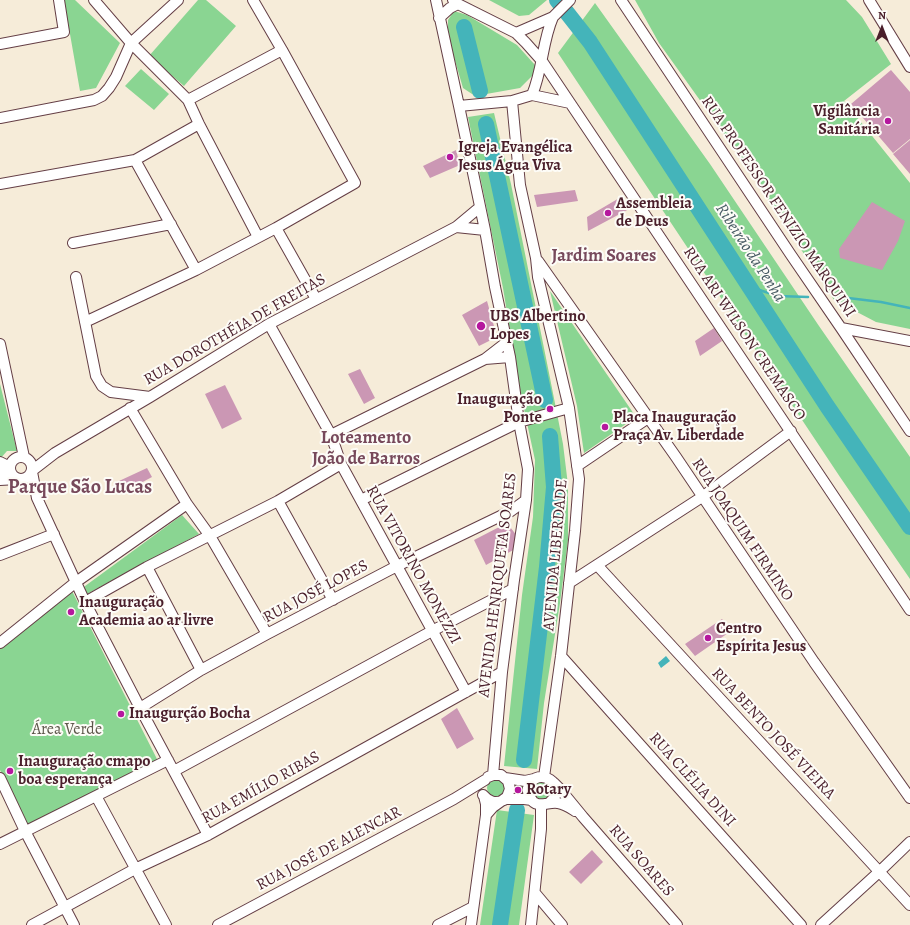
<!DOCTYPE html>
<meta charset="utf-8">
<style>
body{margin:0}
#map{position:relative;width:910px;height:925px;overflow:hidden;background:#f6ecd9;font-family:Alegreya,serif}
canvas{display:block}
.north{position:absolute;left:862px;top:8px;width:40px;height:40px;-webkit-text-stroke:3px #fdfcf7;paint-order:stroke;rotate:0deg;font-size:11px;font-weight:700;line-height:16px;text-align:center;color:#4a1f2b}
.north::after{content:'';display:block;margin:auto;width:14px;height:18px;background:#4a1f2b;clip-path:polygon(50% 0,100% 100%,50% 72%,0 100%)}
</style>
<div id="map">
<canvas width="910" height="925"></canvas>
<div class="north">N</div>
</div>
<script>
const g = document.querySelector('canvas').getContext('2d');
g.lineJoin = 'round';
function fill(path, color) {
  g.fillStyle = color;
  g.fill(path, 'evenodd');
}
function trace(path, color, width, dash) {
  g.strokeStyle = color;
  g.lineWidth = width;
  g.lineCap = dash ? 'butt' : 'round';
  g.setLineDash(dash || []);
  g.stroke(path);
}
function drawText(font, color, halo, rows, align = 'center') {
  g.font = font + ' Alegreya,serif';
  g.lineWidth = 4;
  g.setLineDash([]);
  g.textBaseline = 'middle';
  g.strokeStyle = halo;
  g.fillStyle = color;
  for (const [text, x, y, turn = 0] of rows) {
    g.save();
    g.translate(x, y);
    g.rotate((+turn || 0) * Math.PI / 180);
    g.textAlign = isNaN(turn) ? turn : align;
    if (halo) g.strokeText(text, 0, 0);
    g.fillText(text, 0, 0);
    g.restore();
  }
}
const green = new Path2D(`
 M64,0H75L120,43L96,88L80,91Z
 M198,0H206L236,26L184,86L149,56Z
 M489,0H547L529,15L519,16Z
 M635,0H846L862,17L891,64L844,101L910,183V329L876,322L834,300L742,159L659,43Z
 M595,3L710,164L819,326L910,457V579L840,477L558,53Z
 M454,11L467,15L517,45L535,65L533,75L520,88L475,96L463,88L448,37V20Z
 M141,69L169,94L154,110L125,86Z
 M494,113L511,184L550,378L563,444L568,485V540L560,603L544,703L537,769L504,766L522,595L533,517L535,460L519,386L503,288L468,117Z
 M550,291L636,417L584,453L577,406Z
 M0,384L17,451H7L0,459Z
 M182,515L199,534L85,595L81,589Z
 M70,587L158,761L26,827L0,770V645Z
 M487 788a9 9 0 1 1 18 0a9 9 0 1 1-18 0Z
 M533 791a9 9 0 1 1 18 0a9 9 0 1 1-18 0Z
 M513,784L526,785L525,797L512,796Z
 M497,810L534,815L519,925H480Z`);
const water = new Path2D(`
 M666,656L670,661L661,668L658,663Z`);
const stream = new Path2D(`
 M750,287L778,296L808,297
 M840,297L881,302L910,308`);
const river = new Path2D(`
 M557,0L590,42L827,406L910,527
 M464,27L480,91
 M486,124L545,400
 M524,760L547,567L554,487L550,436
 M500,925L517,810`);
const building = new Path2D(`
 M891,70L910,92V139L893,153L851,104Z
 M910,140V174L893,154Z
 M456,150L460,165L430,178L423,166Z
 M575,190L578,201L537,207L534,195Z
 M621,197L631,208L588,231L587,217Z
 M872,202L905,221L898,241L882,270L840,258L839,249Z
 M487,301L497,337L479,346L462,315Z
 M714,328L722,341L700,356L695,341Z
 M360,369L375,398L364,404L348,374Z
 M225,385L242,419L222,429L205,394Z
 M147,468L152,477L124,492L119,481Z
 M507,523L517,536L515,549L486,565L474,540Z
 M722,619L731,631L695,656L685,644Z
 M457,708L474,739L457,749L441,719Z
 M592,850L603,862L581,884L569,872Z`);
const street = new Path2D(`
 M94,0L131,43L188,100L199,124L258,237
 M436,0L459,106L485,230L495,287L510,357L519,422L528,469L526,500L514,580L502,672L493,775
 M453,0L458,4L516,33L526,43L542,61L910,610
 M621,0L791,255L841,328L910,431
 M869,0L910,67
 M439,18L450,8L458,4
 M516,33L553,17L570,0
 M0,44L64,32L59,0
 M532,95C543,69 542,42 553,17
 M188,100L282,50
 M512,101L520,185L536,258L538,277L569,408L579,479L575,531L561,656L544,777
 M459,106L512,101L532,95L570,103
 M0,118L94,100L102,96L109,88L116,77L131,43L178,0
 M135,160L196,270
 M0,184L135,160L199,124
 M456,227L485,230
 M276,228L316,299
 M73,243L171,224
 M538,261L676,457L814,662L910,798
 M76,277L96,376L102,386L111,392L150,397
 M85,322L196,270L276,228L355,183L282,50L253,0
 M269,324L331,435L341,464L466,692
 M841,328L910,341
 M0,344L24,457
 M485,359L510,357
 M130,408L187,504L210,536L267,634
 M331,435L485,359L507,342
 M10 468a11 11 0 1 1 22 0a11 11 0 1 1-22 0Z
 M0,462L10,467
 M577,466L648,418
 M33,470L55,453L150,397L269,324L456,227L480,207
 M32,472L37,498L85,602L140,708L208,835
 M0,473L10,468
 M0,480L17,479
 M361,500L519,422L569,408
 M278,501L333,600
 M0,555L54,534
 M597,565L910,905
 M147,567L201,670
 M569,583L702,497L791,431
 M85,602L147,567L278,501L341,464
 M0,643L76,582L187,504
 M561,656L801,925
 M140,708L201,670L267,634L397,566L511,511L526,500
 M174,771L432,631L513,589
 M0,778L25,831L74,925
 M505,778L525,781L534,779
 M554,783L560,789L583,817L677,925
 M483,795C489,802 495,804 504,800
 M96,796L166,925
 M505,799H524L532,800
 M550,802C570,785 537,765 529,786C527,789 528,794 530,798C537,810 548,801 558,803C565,804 569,807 575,811
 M486,815L493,807L507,797L510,789L508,781L501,775H493L488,777
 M0,844L168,760
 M535,893L562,925
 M32,925L135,869L208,835L502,672
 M218,925L454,799L485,780
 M438,925L473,907
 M471,925L486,815V804L484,796
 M531,925L541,829V805
 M821,925L879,872L910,842`);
const markers = [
 [888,121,4,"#b5179e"],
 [450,157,4,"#b5179e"],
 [608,213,4,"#b5179e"],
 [481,326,5,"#b5179e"],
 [550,409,4,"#b5179e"],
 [605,427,4,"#b5179e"],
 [71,612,4,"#b5179e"],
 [708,638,4,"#b5179e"],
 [121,714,4,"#b5179e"],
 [10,771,4,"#b5179e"],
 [518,790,4,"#b5179e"]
];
const poiNames = [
 ["Vigilância",880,112,"right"],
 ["Sanitária",880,130,"right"],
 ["Igreja Evangélica",458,148],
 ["Jesus Água Viva",458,166],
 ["Assembleia",616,204],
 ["de Deus",616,222],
 ["UBS Albertino",490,317],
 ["Lopes",490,335],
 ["Inauguração",542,400,"right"],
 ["Ponte",542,418,"right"],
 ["Placa Inauguração",613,418],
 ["Praça Av. Liberdade",613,436],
 ["Inauguração",79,603],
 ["Academia ao ar livre",79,621],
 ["Centro",716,629],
 ["Espírita Jesus",716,647],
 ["Inaugurção Bocha",129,714],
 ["Inauguração cmapo",18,762],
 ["boa esperança",18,780],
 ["Rotary",526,790]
];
const streetNames = [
 ["RUA PROFESSOR FENIZIO MARQUINI",778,207,56],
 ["RUA DOROTHÉIA DE FREITAS",235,330,-30],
 ["RUA ARI WILSON CREMASCO",744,334,56],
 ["RUA JOAQUIM FIRMINO",742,530,56],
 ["AVENIDA LIBERDADE",556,555,-85],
 ["RUA VITORINO MONEZZI",413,565,61],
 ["AVENIDA HENRIQUETA SOARES",498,585,-83],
 ["RUA JOSÉ LOPES",316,592,-28],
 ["RUA BENTO JOSÉ VIEIRA",773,734,47],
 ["RUA CLÉLIA DINI",692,780,48],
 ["RUA EMÍLIO RIBAS",261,788,-29],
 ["RUA JOSÉ DE ALENCAR",329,849,-28],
 ["RUA SOARES",641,861,49]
];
const parkNames = [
 ["Área Verde",67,730]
];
const waterNames = [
 ["Ribeirão da Penha",750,253,57]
];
const quarterNames = [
 ["Jardim Soares",604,257],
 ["Loteamento",366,439],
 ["João de Barros",366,460]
];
const districtNames = [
 ["Parque São Lucas",80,488]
];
fill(green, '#8ad592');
fill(water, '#44b4ba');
trace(stream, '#44b4ba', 2.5);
trace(river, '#44b4ba', 16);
fill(building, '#cb97b4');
trace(street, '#643e45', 12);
trace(street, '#fff', 10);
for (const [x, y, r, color] of markers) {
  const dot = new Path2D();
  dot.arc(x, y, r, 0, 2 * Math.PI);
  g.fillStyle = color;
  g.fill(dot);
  trace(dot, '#fdfcf7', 1.5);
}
drawText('bold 16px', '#4a1f2b', '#fdfcf7', poiNames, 'left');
drawText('16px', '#4a1f2b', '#fdfcf7', streetNames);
drawText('16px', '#5d564a', '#fdfcf7', parkNames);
drawText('italic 17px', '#485b64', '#fdfcf7', waterNames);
drawText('bold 18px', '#77495b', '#fdfcf7', quarterNames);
drawText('bold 20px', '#77495b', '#fdfcf7', districtNames);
</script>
